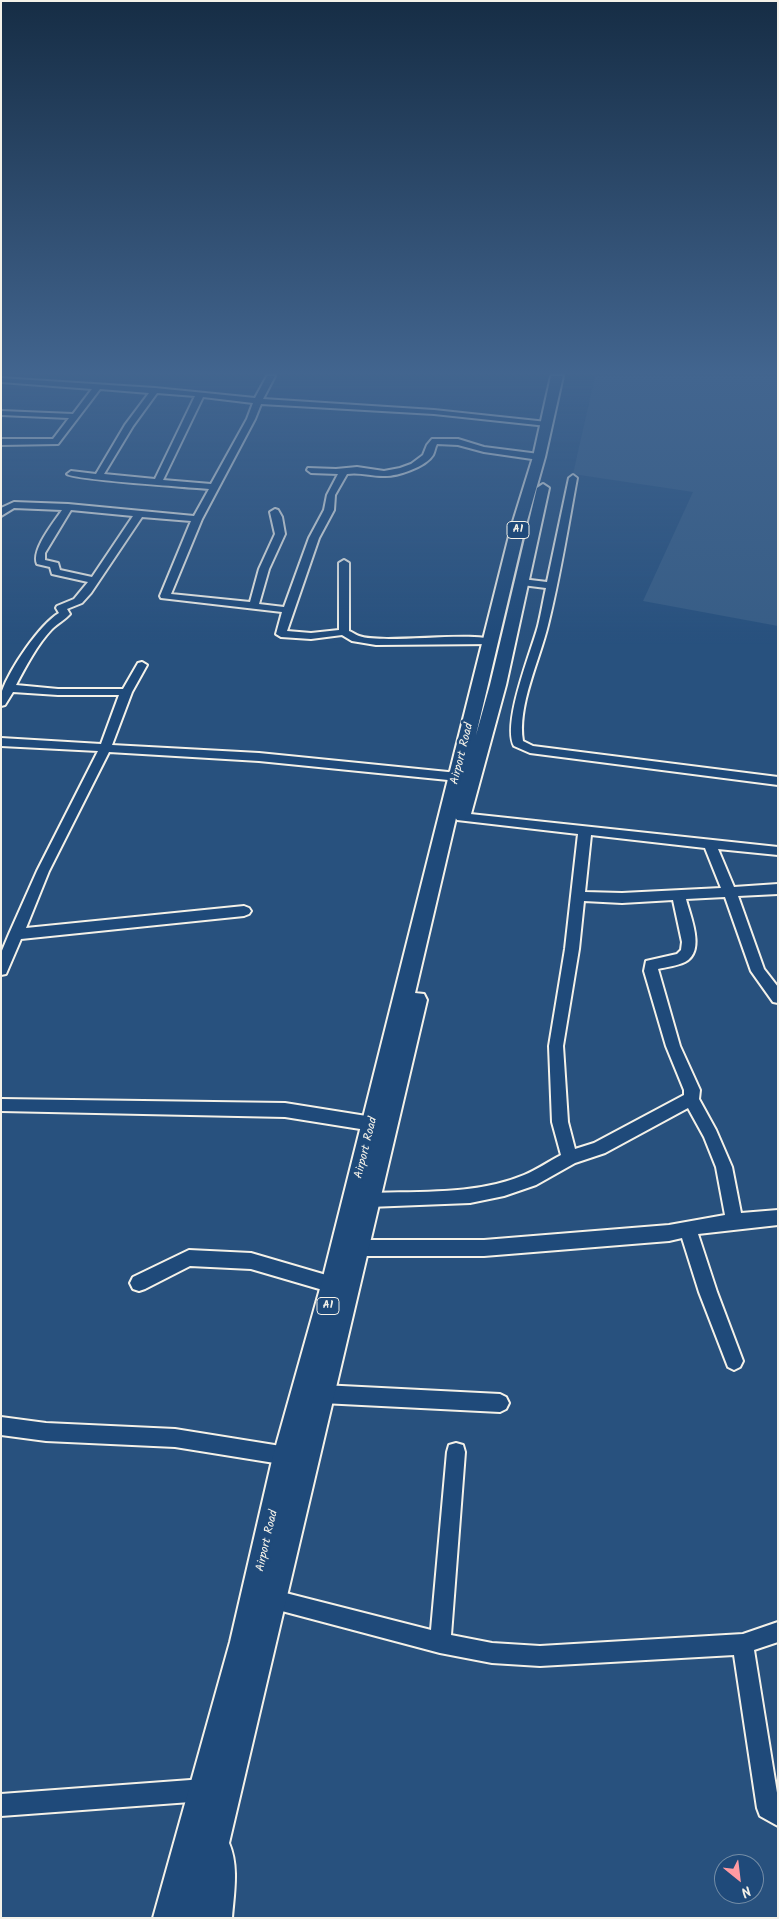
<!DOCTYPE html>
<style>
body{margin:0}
#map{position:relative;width:779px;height:1919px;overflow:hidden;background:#28517e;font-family:Kalam,sans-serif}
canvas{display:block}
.frame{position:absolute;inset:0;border:2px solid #f4f1e8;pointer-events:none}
.north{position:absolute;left:714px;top:1854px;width:50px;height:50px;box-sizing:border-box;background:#1f4a7a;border:1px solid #748da6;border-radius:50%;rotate:151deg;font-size:14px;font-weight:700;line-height:20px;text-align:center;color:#f4f1e8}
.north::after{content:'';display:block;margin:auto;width:18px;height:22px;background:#ff9aa2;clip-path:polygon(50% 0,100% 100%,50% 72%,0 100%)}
</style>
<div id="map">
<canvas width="779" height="1919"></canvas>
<div class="frame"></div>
<div class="north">N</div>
</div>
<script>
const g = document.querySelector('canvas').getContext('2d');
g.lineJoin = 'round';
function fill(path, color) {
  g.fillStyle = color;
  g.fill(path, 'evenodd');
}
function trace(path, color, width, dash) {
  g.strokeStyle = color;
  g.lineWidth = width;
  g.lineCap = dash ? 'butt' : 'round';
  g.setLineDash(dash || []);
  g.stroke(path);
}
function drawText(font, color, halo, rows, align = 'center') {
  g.font = font + ' Kalam,sans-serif';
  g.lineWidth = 5;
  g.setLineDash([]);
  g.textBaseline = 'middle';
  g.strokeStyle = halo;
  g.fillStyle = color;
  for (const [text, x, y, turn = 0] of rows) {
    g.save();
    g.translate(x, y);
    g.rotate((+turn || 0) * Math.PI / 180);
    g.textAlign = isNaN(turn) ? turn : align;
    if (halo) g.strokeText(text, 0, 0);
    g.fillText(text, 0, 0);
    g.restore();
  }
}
const built = new Path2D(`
 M595,376H778V626L643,601L693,492L573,474Z`);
const minor = new Path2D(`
 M267,376H275L263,399L434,410L547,422L551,424L547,426L434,414L261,404L255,419L202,519L171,594L250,602L259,569L275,534L270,512L275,509L278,510L282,517L285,534L269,569L259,604L284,607L309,538L324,510L327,495L338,474L311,473L307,470L308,468L336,469L357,467L384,471L400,468L411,464L423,455L427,445L432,439H458L484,447L539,454L543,457L539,460L484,452L458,445L437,444C435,447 435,451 433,455C426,467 396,477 383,476C371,476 359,472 347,474L335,495L334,510L319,538L287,631L311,633L339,630V563L344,560L349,563V631C352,632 356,635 359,636C385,645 482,629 496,642L495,644L376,645L352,641L342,635L311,639L281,637L276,634L282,612L161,598L160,596L191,521L142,517L91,593L82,603L67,609L70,614C65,620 58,623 52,629C37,645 26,666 16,685L58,689H123L138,663L142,662L147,665L132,692L112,745L259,753L458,773L464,777L458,781L259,761L109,752L49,871L26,928L244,906L249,908L251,911L249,914L244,916L21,939L6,974L1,975V953L9,934L37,871L98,751L1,746V738L101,744L119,695H58L13,692L5,705L1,706C1,702 0,695 2,691C10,669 39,625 59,613L56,608L57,606L74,599L88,582L52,574L50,567L37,564C31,550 54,522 62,510L14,508L1,516V508L14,502L68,504L194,516L209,489C189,487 74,480 67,474L71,471L96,474L125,425L149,393L100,389L58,444L1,445V439H53L69,418L1,415V411L73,414L92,389L1,382V378L155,388L255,398ZM157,393L195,396L155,479L104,474L133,426ZM203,397L253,403L247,419L211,484L163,480ZM71,510L133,516L92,577L60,570L58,563L45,560V553Z
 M573,475L577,478C568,527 560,577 548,625C540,659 517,706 523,741L533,746L778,777V785L530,753L514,746C502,723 531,652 538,626C541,614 543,601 546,588L522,585L517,582L522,579L547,582L569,478Z
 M461,813L778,847V855L718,849L734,887L778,884V894L738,896L764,969L778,987V1003L773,1002L751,971L725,897L686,899C690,916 706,951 685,962C677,966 666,967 658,969L680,1046L700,1090L699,1099L716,1130L732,1167L741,1213L778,1210V1225L698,1234L717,1292L743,1361L740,1367L734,1370L728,1367L699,1292L682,1238L669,1241L484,1256H357L351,1254L349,1248L351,1242L357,1240H484L669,1225L725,1215L716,1167L704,1137L688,1108L605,1153L575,1163L536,1185L504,1196L470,1203L369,1207L363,1205L361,1200L363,1195L369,1193C420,1191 476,1195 524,1175C537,1170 549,1161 561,1155L552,1122L549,1046L565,949L578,834L457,820L455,817L457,814ZM591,835L705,848L721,888L622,893L585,892ZM673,900L682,942L681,950L677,954L646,961L644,971L666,1046L684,1090V1095L594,1143L575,1149L568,1122L563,1046L579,949L584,901L622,903Z
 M1,1099L285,1103L379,1118L384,1120L387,1125L384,1130L379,1132L285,1117L1,1111Z
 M189,1250L251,1253L333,1277L339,1279L342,1285L339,1291L333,1293L251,1269L190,1266L145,1289L139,1291L133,1289L130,1283L133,1277Z
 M322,1385L500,1394L506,1397L509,1403L506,1409L500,1412L322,1403L316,1400L313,1394L316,1388Z
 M1,1417L46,1423L175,1429L287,1447L294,1449L296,1456L294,1463L287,1465L175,1447L46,1441L1,1435Z
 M456,1443L463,1445L465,1452L451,1635L492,1643L540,1646L743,1634L778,1622V1642L754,1650L778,1799V1826L760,1816L757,1808L734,1655L540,1666L492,1663L440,1653L263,1606L260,1599L263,1592L270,1589L431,1630L447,1452L449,1445Z
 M204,1779L212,1782L215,1790L212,1798L204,1801L1,1816V1794Z`);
const highway = new Path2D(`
 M551,376H563L545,457L525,528L476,735L490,685L537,488L543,484L549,488L506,685L471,814L468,818L462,820L456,818L415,993L424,994L427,1000L229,1843C239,1866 234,1893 232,1918H153L230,1642L273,1456L321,1285L511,528L533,457Z`);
const shields = [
 [518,530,22],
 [328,1306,22]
];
const shieldNames = [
 ["A1",518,530],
 ["A1",328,1306]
];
const streetNames = [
 ["Airport Road",463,754,-76],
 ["Airport Road",367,1148,-76],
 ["Airport Road",268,1541,-77]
];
fill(built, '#375d86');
trace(minor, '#f4f1e8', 4);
trace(highway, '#f4f1e8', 4);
fill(minor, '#1f4a7a');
fill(highway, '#1f4a7a');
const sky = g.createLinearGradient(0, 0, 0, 645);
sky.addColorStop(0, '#162d45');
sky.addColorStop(0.58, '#42658f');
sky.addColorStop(1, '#42658f00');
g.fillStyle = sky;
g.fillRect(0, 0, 779, 645);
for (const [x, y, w] of shields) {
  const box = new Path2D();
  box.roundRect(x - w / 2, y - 8.5, w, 17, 4);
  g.fillStyle = '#1f4a7a';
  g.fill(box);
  trace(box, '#f4f1e8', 1);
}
drawText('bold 11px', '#f4f1e8', null, shieldNames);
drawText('12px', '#f4f1e8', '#1f4a7a', streetNames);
</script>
